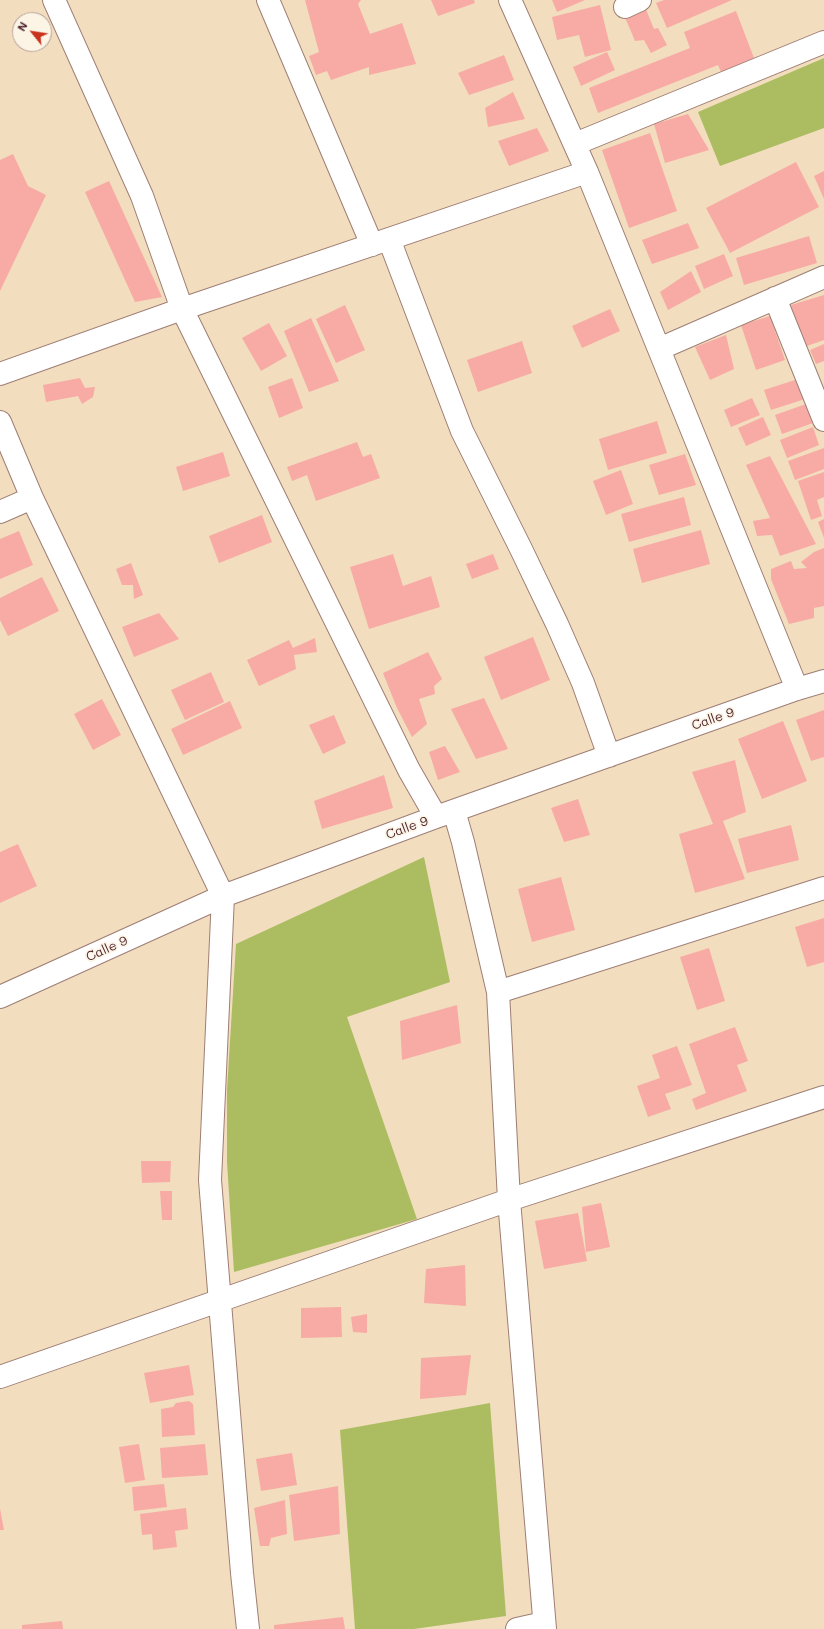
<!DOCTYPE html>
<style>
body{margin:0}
#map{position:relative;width:824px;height:1629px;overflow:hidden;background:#f2ddbe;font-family:Mali,sans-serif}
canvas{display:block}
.north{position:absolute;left:12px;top:12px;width:40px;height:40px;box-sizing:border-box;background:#fcf5e5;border:1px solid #b59f9b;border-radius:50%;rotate:300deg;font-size:11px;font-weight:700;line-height:16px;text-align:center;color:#4a1f2b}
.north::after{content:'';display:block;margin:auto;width:14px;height:18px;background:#c8321e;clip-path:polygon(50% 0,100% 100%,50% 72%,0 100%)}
</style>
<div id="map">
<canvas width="824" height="1629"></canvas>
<div class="north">N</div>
</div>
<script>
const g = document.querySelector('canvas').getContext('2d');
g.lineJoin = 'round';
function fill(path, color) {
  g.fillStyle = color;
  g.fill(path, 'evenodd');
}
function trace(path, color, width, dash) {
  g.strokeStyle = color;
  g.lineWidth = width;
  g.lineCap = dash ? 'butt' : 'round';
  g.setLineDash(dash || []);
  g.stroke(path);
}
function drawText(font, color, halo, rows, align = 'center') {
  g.font = font + ' Mali,sans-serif';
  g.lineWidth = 3.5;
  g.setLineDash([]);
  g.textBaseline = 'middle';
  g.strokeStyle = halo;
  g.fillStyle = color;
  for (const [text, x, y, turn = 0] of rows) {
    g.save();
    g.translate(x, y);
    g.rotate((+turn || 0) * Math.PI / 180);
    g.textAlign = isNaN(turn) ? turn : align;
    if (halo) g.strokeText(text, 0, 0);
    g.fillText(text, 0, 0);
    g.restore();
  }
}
const green = new Path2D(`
 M824,58V128L720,166L698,112Z
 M424,857L450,982L347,1017L417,1219L234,1272L227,1162V1090L236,944Z
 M490,1403L506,1616L414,1629H355L340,1430Z`);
const building = new Path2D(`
 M305,0H361L358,4L370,34L402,23L416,64L369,75V67L331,80L327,71L316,75L309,56L319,52Z
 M431,0H474L475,3L438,16Z
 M552,0H585L557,12Z
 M664,0H732L667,28L656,3Z
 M600,5L611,50L585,57L579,35L557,40L552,17Z
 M645,7L654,29L658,28L667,45L651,53L644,40L635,41L624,15Z
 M736,11L754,58L721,72L718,65L598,113L589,88L690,48L684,32Z
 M607,52L615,70L581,86L573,67Z
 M504,55L514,80L469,95L458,73Z
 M513,92L525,119L488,127L485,108Z
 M688,114L709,150L665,163L654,124Z
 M537,128L549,151L509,166L498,141Z
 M650,133L677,211L629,228L602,150Z
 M13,154L28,186L46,195L0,291V160Z
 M796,162L819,207L730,253L706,208Z
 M824,171V199L814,176Z
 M109,181L162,297L135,302L85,192Z
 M688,223L699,248L652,264L642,240Z
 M809,236L817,263L744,285L736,258Z
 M724,254L733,276L704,289L695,266Z
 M691,271L701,292L668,310L660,292Z
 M824,295V340L804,347L791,305Z
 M345,305L365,350L336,363L316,319Z
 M610,309L620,331L582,348L572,326Z
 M770,316L785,360L756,370L741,325Z
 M311,318L339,381L309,392L284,331Z
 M269,323L287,356L261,371L242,338Z
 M726,335L734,369L710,380L695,347Z
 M522,341L532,373L478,392L467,360Z
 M824,344V361L816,364L810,350Z
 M80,378L85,388L95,387L93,397L82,404L78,396L46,402L43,385Z
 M292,378L303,408L279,418L268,387Z
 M798,379L805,399L771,410L764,390Z
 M752,398L760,415L731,427L724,410Z
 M806,404L813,423L782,434L775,415Z
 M763,417L771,435L746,446L738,428Z
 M657,421L667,453L608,470L599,439Z
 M813,427L819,445L787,458L780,440Z
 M357,442L363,457L371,454L380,478L316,501L307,475L292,481L287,467Z
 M824,448V469L795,480L788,461Z
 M223,452L230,476L183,491L176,467Z
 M685,454L696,485L659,495L649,465Z
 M770,456L816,544L780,556L772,535L757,536L753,521L770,518L746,465Z
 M621,470L633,504L606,515L593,481Z
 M824,472V497L817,500L822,516L811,520L798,481Z
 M684,497L691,525L629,542L621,514Z
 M262,515L272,542L219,563L209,536Z
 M824,519V538L818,522Z
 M701,530L710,564L642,583L633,549Z
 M19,531L33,565L0,579V539Z
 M824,548V606L814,608V618L789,624L771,579V569L791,561L794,569L807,568L801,562L814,552Z
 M393,554L403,586L431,576L440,607L369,629L350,567Z
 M493,554L499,569L472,579L466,564Z
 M131,563L143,595L134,599L133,585H122L116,569Z
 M42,577L59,611L8,636L0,620V598Z
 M159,613L179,639L134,657L122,627Z
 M533,637L550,680L501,700L484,657Z
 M315,638L317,652L294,655L296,669L259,686L247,660L289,640L293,648Z
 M428,652L442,679L434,686L435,694L419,699L427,724L412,737L397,708L383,673Z
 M211,672L224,702L185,720L171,690Z
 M484,698L508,749L476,759L451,709Z
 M102,699L121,735L93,750L74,714Z
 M230,701L242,728L183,755L171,729Z
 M824,710V757L811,761L796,720Z
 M334,715L346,743L323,754L309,725Z
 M783,721L807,781L762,799L738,739Z
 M445,746L460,772L438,780L429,752Z
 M735,760L746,812L723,821L745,879L695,893L679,834L713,824L692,772Z
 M384,775L393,808L322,829L314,801Z
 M578,799L590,835L564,842L551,808Z
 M791,825L799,860L747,873L738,839Z
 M18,844L37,886L0,903V852Z
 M561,877L575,930L532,942L518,889Z
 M824,918V962L807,967L795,927Z
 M709,948L725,1001L697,1010L680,957Z
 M457,1005L461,1043L402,1060L400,1021Z
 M735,1027L748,1061L737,1065L747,1091L696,1110L692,1099L706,1093L689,1044Z
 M677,1046L692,1085L665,1094L671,1109L648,1117L637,1086L660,1078L652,1055Z
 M141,1161H171L170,1182L142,1183Z
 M160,1191H172V1220H162Z
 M601,1203L610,1247L586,1252L582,1207Z
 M578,1213L587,1261L544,1269L535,1221Z
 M465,1265L466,1306L424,1303L426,1269Z
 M341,1307L342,1337L301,1338V1308Z
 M367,1314V1333L353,1332L351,1317Z
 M471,1355L466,1395L420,1399L421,1358Z
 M189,1365L194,1395L150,1403L144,1373Z
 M189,1401L193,1404L195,1435L162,1437L161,1409L173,1407L176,1403Z
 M139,1444L145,1480L125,1483L119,1447Z
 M205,1444L208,1475L162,1478L160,1448Z
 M292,1453L297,1485L261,1491L256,1459Z
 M164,1484L167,1507L134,1511L132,1487Z
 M338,1486L340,1534L294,1541L289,1495Z
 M285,1500L287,1534L271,1538L269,1546H260L254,1508Z
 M186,1508L188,1529L175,1531L177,1547L153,1550L152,1534L142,1535L140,1514Z
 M0,1509L4,1530H0Z
 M343,1617L345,1629H274V1625Z
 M62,1621L63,1629H22V1625Z`);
const minor = new Path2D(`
 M54,0L142,196L182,309L409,770L436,817
 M268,0L372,245
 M510,0L587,172L797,689
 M625,7L640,0
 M575,144L824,42
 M389,239L462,431L521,549L557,624L583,683L609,756
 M775,298L824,420
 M659,349L824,277
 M0,374L182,309L587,172
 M0,422L32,498L223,896L210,1180L242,1573L248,1629
 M0,512L32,498
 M454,811L463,842L498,992L509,1200L545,1629
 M498,992L824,888
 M0,997L223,896L436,817L797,689L824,681
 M0,1377L509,1200L824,1097
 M517,1629L544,1623`);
const streetNames = [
 ["Calle 9",713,719,-19],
 ["Calle 9",407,828,-20],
 ["Calle 9",107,949,-24]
];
fill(green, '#acbd61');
fill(building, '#f8aba5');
trace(minor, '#9e7e74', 24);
trace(minor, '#fff', 22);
drawText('13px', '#4a1f2b', '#fcf5e5', streetNames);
</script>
